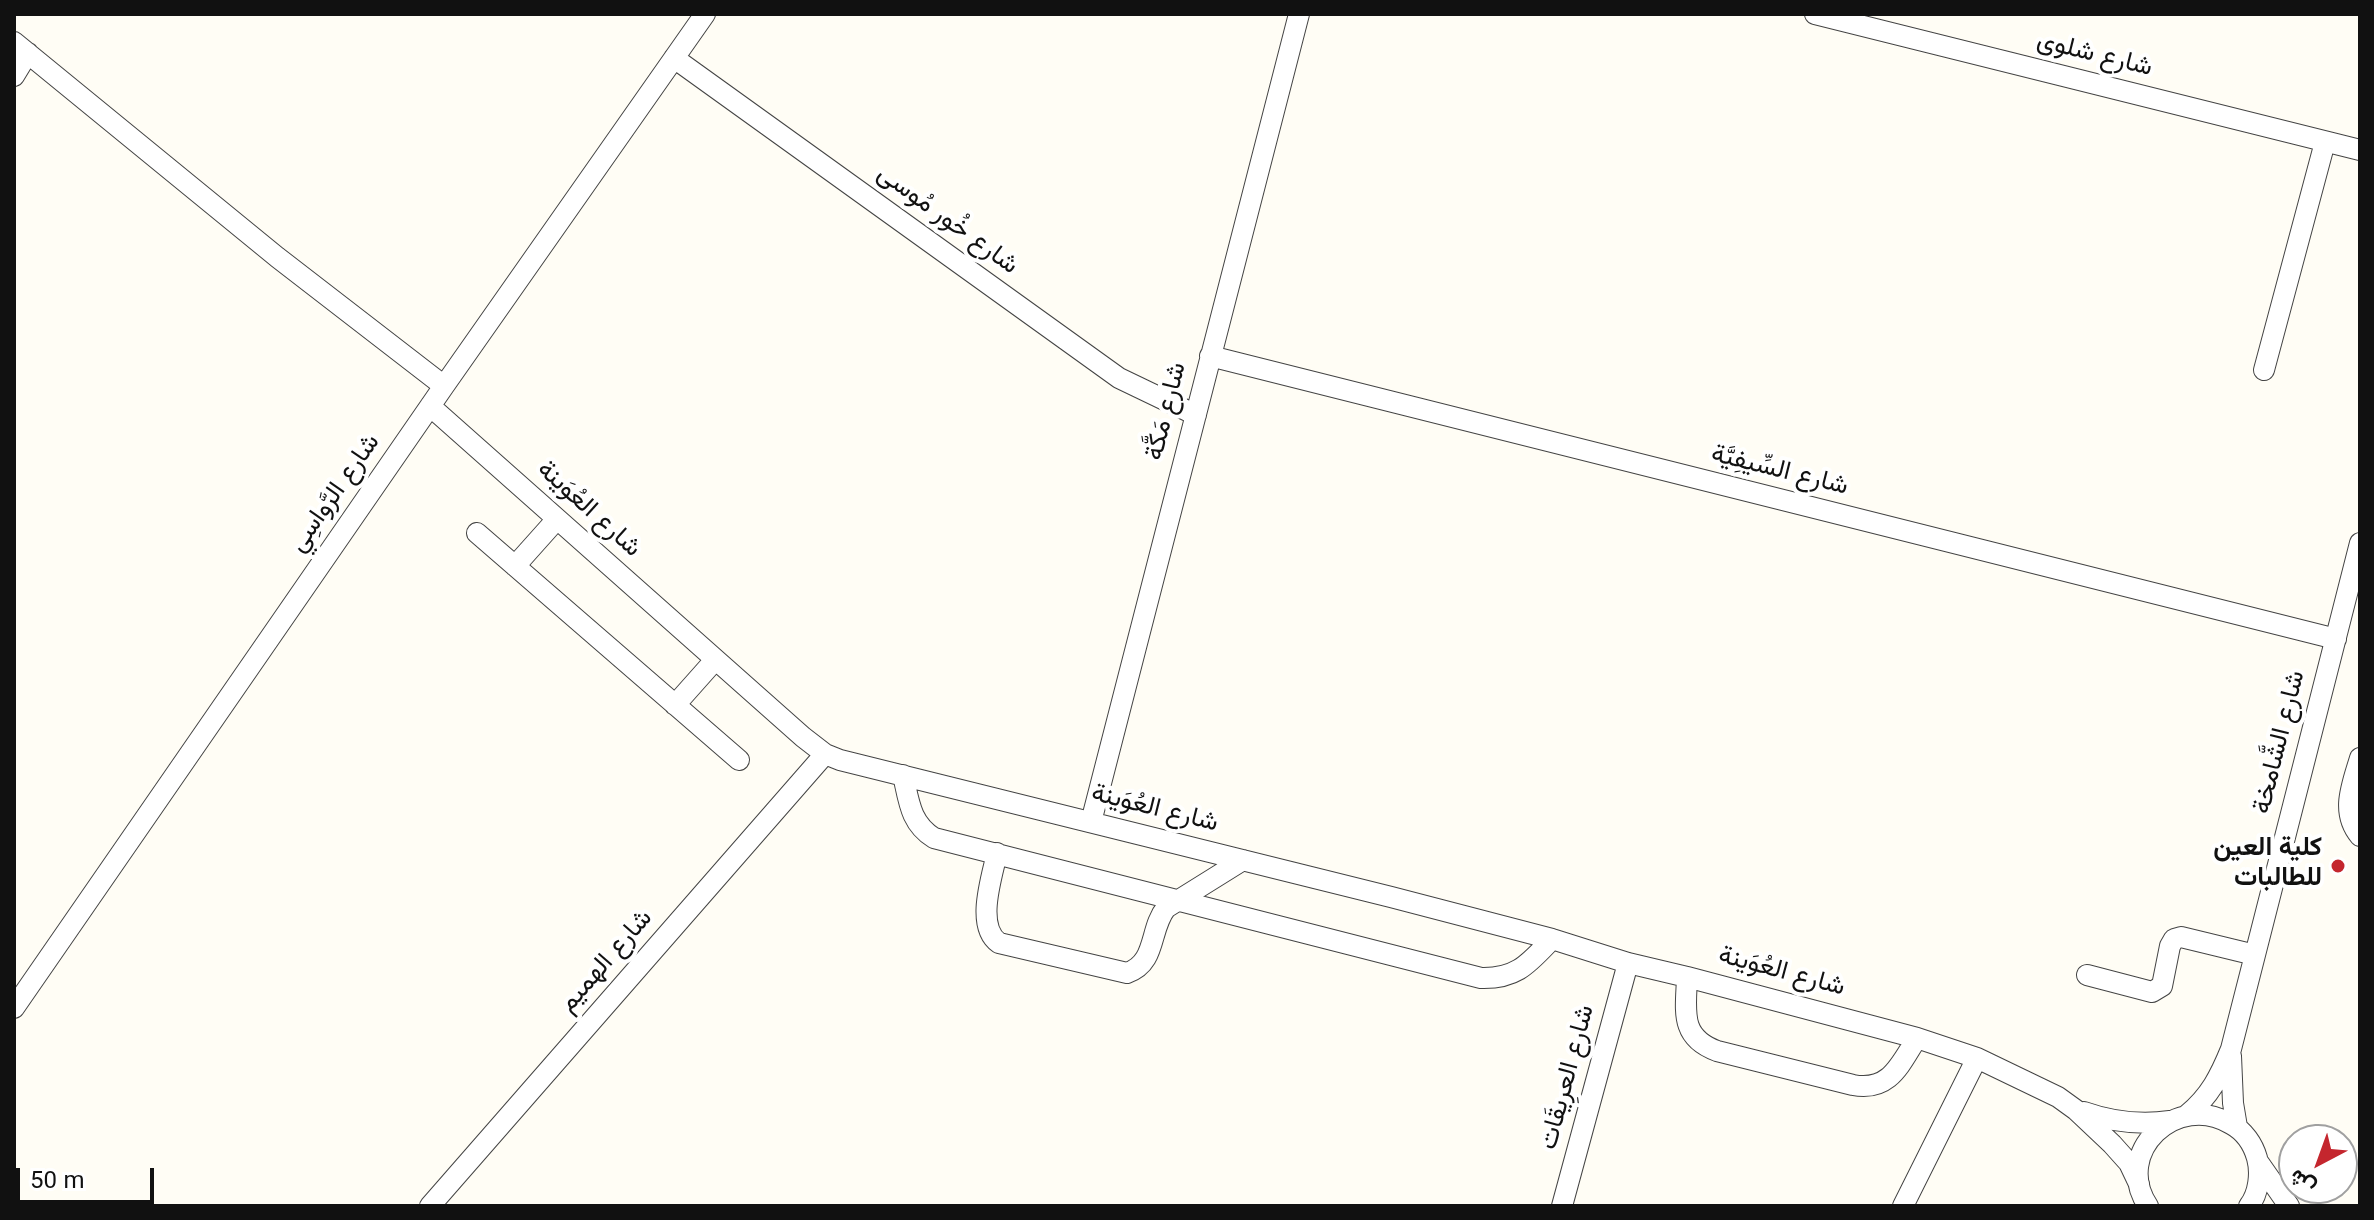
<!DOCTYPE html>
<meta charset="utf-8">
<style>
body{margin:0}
#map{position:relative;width:2374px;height:1220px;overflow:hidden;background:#fffdf5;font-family:Georgia,Vazirmatn,serif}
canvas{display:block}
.frame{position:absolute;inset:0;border:16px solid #111;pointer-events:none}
.north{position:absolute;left:2278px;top:1124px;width:80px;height:80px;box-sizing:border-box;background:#fff;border:2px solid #a0a0a0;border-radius:50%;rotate:221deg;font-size:22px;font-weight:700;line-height:32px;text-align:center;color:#111}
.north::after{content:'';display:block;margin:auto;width:28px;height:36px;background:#c4262e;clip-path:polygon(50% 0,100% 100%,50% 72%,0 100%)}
.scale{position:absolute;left:16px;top:1168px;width:138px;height:36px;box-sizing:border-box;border:4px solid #111;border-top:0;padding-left:10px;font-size:24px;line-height:28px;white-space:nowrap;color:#111;-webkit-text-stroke:6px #fff;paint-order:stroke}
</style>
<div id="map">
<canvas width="2374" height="1220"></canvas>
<div class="frame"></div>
<div class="north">ش</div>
<div class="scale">50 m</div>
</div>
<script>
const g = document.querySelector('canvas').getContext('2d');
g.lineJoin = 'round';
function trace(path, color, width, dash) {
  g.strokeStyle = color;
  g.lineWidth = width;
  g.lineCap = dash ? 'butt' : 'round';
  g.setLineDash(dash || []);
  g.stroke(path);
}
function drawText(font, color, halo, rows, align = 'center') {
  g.font = font + ' Georgia,Vazirmatn,serif';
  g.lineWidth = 8;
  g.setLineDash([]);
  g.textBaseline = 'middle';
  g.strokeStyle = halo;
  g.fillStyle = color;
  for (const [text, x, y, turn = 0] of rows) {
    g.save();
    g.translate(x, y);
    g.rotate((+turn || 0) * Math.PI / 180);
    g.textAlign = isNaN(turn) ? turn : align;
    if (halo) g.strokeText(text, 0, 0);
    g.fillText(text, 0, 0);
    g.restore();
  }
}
const minor = new Path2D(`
 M1815,14L2360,150
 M14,42L277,257L444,386
 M674,58L1119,378L1196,415
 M14,76L28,53
 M1210,356L2336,639
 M2264,370L2325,142
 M430,406L803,737L825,754L840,760L1391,897L1552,939L1628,963L1687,977L1917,1038L1977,1058L2058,1097L2076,1110L2112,1144L2129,1163L2139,1184
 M477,533L739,760
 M515,566L557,519
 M675,705L715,660
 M2360,758C2352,785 2340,812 2360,836
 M903,775C909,801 910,823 934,838L1481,978C1517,979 1529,963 1552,939
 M1091,822L1299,14
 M997,853C992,877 975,926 999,943L1127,973C1157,963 1149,929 1166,908L1243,860
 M2087,975L2152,992L2162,986L2170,946L2174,939L2181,937L2255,955
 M1687,977C1686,1010 1679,1037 1717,1051L1853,1085C1890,1092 1900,1064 1917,1038
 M14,1008L444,386L705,14
 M2231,1056L2233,1103L2237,1127
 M2084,1112C2112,1122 2140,1125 2170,1121
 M2187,1115C2210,1096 2220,1076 2231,1049L2360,543
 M2259,1163L2289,1206
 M430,1206L825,754
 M1562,1206L1628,963
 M1903,1206L1977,1058
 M2148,1206C2112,1152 2177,1091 2231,1124C2244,1131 2253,1144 2257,1158C2261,1173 2259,1193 2249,1206`);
const markers = [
 [2338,866,8,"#c4262e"]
];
const streetNames = [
 ["شارع شلوى",2094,57,14],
 ["شارع خُور مُوسى",946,222,36],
 ["شارع مَكَّة",1169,412,-76],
 ["شارع السِّيفِيَّة",1779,473,14],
 ["شارع الرَّواسِي",337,495,-55],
 ["شارع العُوَينة",587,511,42],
 ["شارع الشَّامخة",2282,743,-76],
 ["شارع العُوَينة",1154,811,14],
 ["شارع الهميم",608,963,-49],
 ["شارع العُوَينة",1781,974,15],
 ["شارع العرِيقَات",1570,1078,-75]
];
const poiNames = [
 ["كلية العين",2322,851],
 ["للطالبات",2322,881]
];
trace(minor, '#444', 22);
trace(minor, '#fff', 20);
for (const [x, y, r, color] of markers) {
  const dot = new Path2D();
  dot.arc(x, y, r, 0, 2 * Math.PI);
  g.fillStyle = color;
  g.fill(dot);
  trace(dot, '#fff', 3);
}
drawText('26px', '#111', '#fff', streetNames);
drawText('bold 26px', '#111', '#fff', poiNames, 'right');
</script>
